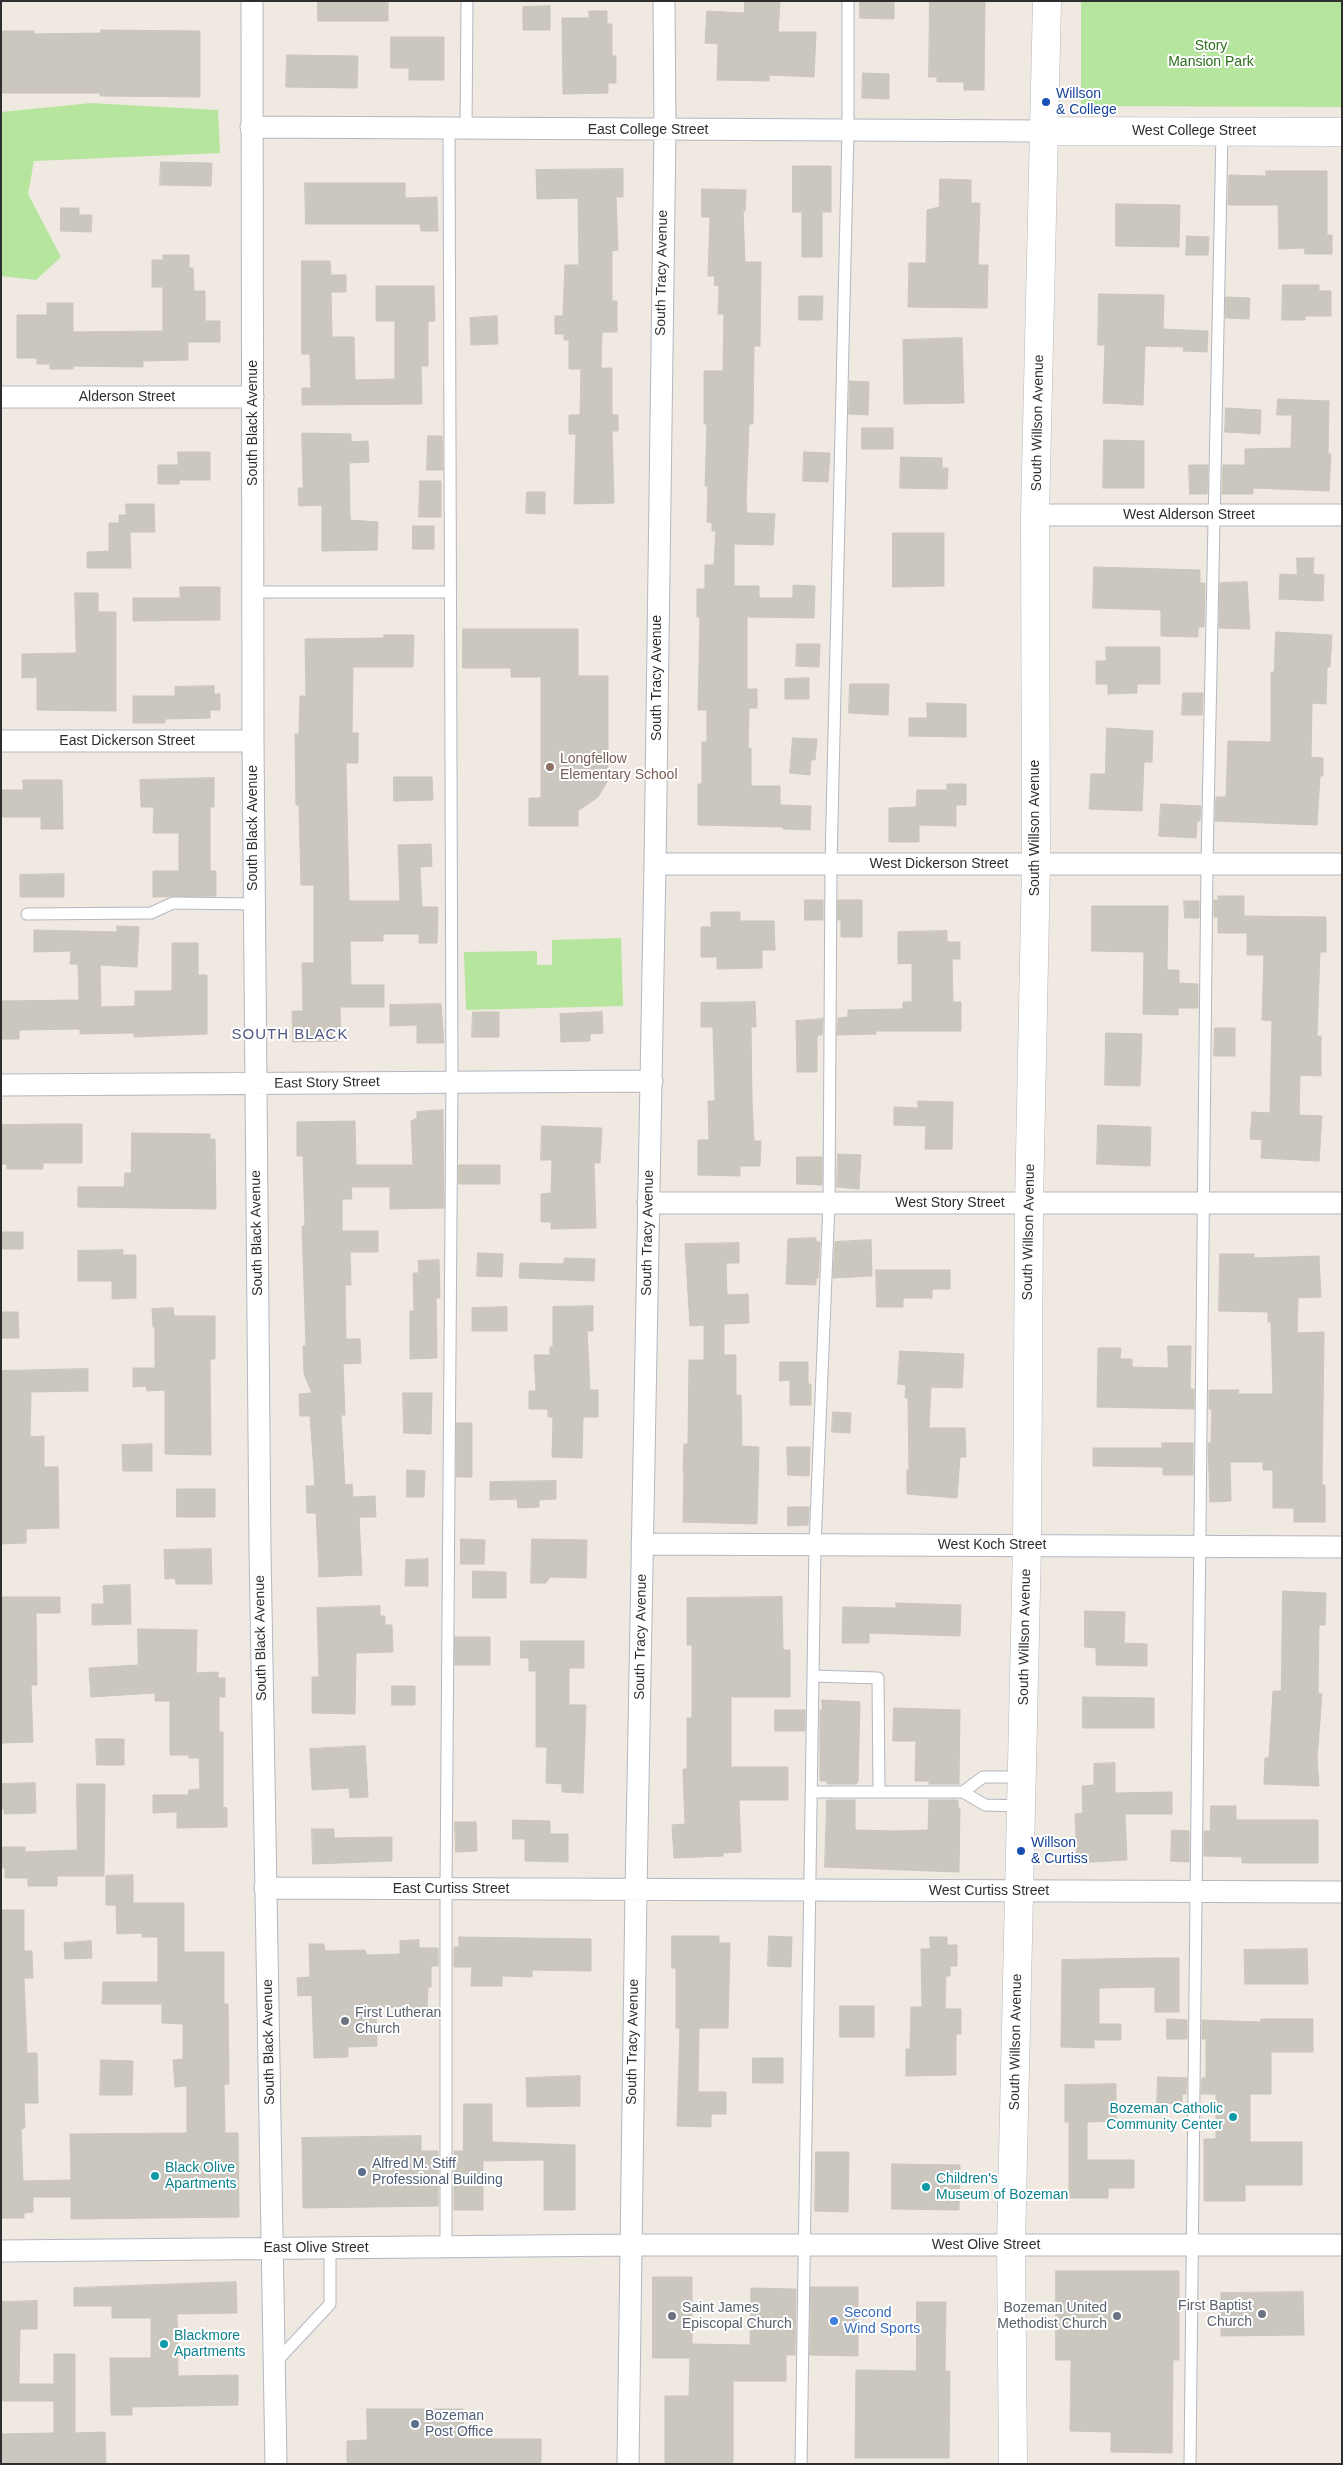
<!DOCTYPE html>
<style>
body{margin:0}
#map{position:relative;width:1343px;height:2465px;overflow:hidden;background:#efe9e1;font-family:Helvetica,sans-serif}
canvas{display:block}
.frame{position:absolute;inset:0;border:2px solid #2e2e2e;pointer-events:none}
</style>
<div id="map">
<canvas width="1343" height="2465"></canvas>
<div class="frame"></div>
</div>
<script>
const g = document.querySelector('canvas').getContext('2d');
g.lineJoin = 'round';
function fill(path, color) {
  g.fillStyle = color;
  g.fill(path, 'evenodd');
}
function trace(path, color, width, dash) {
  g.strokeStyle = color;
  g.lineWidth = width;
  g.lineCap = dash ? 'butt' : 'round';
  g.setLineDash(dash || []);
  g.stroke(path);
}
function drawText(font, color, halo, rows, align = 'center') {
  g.font = font + ' Helvetica,sans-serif';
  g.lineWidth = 4;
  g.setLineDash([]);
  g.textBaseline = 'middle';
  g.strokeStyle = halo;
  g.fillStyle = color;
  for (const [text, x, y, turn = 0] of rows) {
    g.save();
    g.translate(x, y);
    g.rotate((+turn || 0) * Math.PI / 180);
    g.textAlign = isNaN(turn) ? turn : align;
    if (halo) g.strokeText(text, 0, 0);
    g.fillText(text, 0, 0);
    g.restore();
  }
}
const green = new Path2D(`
 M1081,1H1342V107L1081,106Z
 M91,103L218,110L220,153L34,161L28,194L61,257L36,280L1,276V112Z
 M621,938L623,1006L466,1010L464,952L537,951V965H552V940Z`);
const building = new Path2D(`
 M318,1H388V21H318Z
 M745,1L780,2L778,32H816L814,77L769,75V81L717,80L718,44L705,43L707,11L744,13Z
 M860,1H894V19L860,18Z
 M930,1H985L984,90H964V82H937V77H929Z
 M550,6V30H523V7Z
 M589,11H607V24H612V56H616V83H608V93L563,94L562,18H589Z
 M101,30L200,31V97L100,96V93H1V31H34V34L101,33Z
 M391,37H444V80H409V68H391Z
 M287,55L358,56L357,88L286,87Z
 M863,73L889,74V99L862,98Z
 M161,162L212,163L211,186L160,185Z
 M793,166H831V212H822V257H802V212H793Z
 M623,169V197H616L618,250L612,251V301H617V332H602L601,368H612V415H618V431H612L614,503L574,504L576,434H569V415H580L581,369H569V340H564V334H555V316H563L565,265H579L578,198L537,199L536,170Z
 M1266,171H1327V235H1332V254H1305L1304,248L1279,249L1278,205H1228L1229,175L1266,176Z
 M940,179L971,180V203H980L978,265H988L987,308L908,307L909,263H926L927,210L939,207Z
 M305,183H405V198L437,197L438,231H421L420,224H306Z
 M702,189L746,190L745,211H743L745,262H761L760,346H754L753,424H749L746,502L747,513L775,514L773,545L734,544V586H759V598H793V585L815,586L814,618L747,617V689H757V708H749L748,748H751V786H780V805L811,806L810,830L783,829V827L698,825V784H702V742H707V710H698L700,617H697V589H705V565H714L716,531H712V523L707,522L708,486H705L707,424H704V371H723L724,314H718L719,286L714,285L715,276H708L710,217H702Z
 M1116,204L1180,205L1179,247L1116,246Z
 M61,208H79V215H92L91,232L61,231Z
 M1187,236L1209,237L1208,255H1186Z
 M163,255H189V268H193L194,291H205V321H220V342H188V360L143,361V367L73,366V369H50V364H37V358H17V315H47V303H73V332L163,331V287H152V260H163Z
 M302,261H330L331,275H346V292H331L332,337H354L355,380L395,379V321H376V286H434L435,321H428V366H421L422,404L302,405V388H311L310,354H302Z
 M1283,285H1319V291H1331V316H1305V320H1282Z
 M1099,294L1164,295L1163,329L1208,331L1207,352L1183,351L1184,347L1145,346L1143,405L1103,403L1105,345H1098Z
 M799,296H823L822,320H799Z
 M1226,297L1250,298L1249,319L1226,318Z
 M497,316L498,344L471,345L470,318Z
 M962,338L964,403L904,404L903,340Z
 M850,381L869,382L868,415L849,414Z
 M1278,399L1329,401L1328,454H1331L1329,491L1253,488V494H1222L1223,465H1245V449L1291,448L1292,415H1277Z
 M1226,408L1261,410L1260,434L1225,432Z
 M862,428H893V449H862Z
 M302,433L351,434V442L368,441L369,462L349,463L350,520L378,522L377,550L322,551V505L299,506L298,488H303Z
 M428,436H442L443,470H427Z
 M1104,440L1144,441V488H1103Z
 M178,452H210V480H179V484H158V465H178Z
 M804,452L830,453L828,482L803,481Z
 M901,457L942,458V468H948L947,489L900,488Z
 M1189,465H1208L1207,494H1190Z
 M420,481H441V517H419Z
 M527,492H545V514L526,513Z
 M126,504H154L155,532H130L131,568H87V552L109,551V523H119V515H126Z
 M413,526H434V549H413Z
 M893,533H944V586L893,587Z
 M1297,558H1314L1313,574L1324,575L1323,601L1279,599L1280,574L1297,575Z
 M1094,567L1200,570V583H1205L1204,627H1198V637L1161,636V610L1093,608Z
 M1247,582L1250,629L1219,628L1220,583Z
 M180,587H220V620L133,621V598H180Z
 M75,593H98V612H116V711L37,710V677L22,678V654L76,653Z
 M463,629H578V676H608V780L598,797L578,811V826H529V798H541V677H511V668H463Z
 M1276,632L1332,635L1330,667H1327L1326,704L1312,703L1311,757L1323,758V776H1320L1317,825L1215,821L1216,797H1226L1228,741L1271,742V672H1274Z
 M384,635H414L413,667H353L352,733H358V763H346L349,901H400L398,845L431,844L432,866L420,867L422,907H438L437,943H419V934H383V941H350L351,985H384V1007H340L341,1041L293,1042L292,1011H303L302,963H314V885H301L299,805H296L295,734H299L300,696H306L305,639L384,638Z
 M797,644H820L819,667L796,666Z
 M1106,647H1160V684H1137V693L1108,694V684H1096V661H1106Z
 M809,678V699H785V679Z
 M850,684H889L888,715L849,713Z
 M214,686V694H220V710H210V718L165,719V723H133V696H175V687Z
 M1183,693H1203L1202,715H1182Z
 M927,703L966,704V737L909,736V718H927Z
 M1107,728L1153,731L1152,762H1144L1142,811L1089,809L1091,774H1105Z
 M793,738L817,739L815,760H811L810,775L790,773Z
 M394,777H432L433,800L394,801Z
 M214,778V807H210V871H216V896L153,897V871H179V833H153L154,807H141L140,780Z
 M23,780H62L63,829H41V817H1V790H23Z
 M947,784H966V805H956V826L919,825V842H889V808L916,807L917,790H947Z
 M1161,804L1201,806L1200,821H1197L1196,838L1159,836Z
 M64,874V897H20V875Z
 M1218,896H1244V916L1326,917V952H1320L1317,1036H1321V1076L1300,1075L1299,1115L1322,1116L1319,1161L1261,1158L1262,1140L1250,1139L1252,1112L1270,1113L1272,1021L1262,1020L1264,955H1247V933H1218V917H1214V900H1218Z
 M805,900H823V920H805Z
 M838,900H862V937H841V920H838Z
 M1184,901H1199V918H1185Z
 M1092,906H1168L1167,970H1179V983L1198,984V1008H1178V1015L1143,1014L1144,952L1092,951Z
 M711,912H740V921H774L775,950H762V968L717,969V957H701V927H711Z
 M117,926L139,927L137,967L100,965L101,1007L135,1006V991H172V943H198V975H207V1034L134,1037V1033L80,1034V1029L19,1030V1039H1V1001L79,1000L78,964H70L71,951L34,952V930L117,932Z
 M947,931V942H960V959H952L953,1002H961V1031H876V1034L837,1035L838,1018L848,1017V1010L903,1009V1002H912V963L898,964V932Z
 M755,1002L756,1027H751L752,1100L754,1141H761L760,1166H740V1176L698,1175V1140H709L708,1101H715L713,1027H701V1003Z
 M441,1004L444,1043H417V1025L390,1026V1005Z
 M473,1012H499V1037H472Z
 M602,1012L603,1033L590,1034V1041L561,1042L560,1014Z
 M823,1019L822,1035H818L817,1038V1072H797L796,1021Z
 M1215,1028H1235V1056H1214Z
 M1106,1033L1142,1034L1140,1086L1105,1085Z
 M918,1101L953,1102L952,1149H925L926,1126L894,1125V1107L918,1108Z
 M443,1110L444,1208L390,1209V1187H351L352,1199H342V1231H378V1252H350L351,1285H345L346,1339H360L361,1363L343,1364L345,1415H341L345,1485L352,1484L353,1497L375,1496L376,1517H359L362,1575L319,1577L316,1513H307L306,1486H315L310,1416H300L299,1394L312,1393L304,1374L303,1346H306L302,1226H305L303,1156H297V1122L355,1121L356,1165H413L411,1121L417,1118V1112Z
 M60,1124H82V1163H43V1169H7V1164H1V1125Z
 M1098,1125L1151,1127L1150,1166L1097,1164Z
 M542,1126L602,1128L600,1163H594L596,1228L551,1229V1222H541V1194L551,1193L552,1160H541Z
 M132,1133L210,1134V1139H215L216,1209L78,1207V1187H124L125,1173H131Z
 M838,1154L861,1155L859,1189L837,1187Z
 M797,1157H822V1185L797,1184Z
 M459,1165H500V1184H459Z
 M1,1232H23V1249H1Z
 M816,1238V1242H820L818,1278H816V1285L786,1284L788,1239Z
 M871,1240L872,1276L833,1278L835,1242Z
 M739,1243V1263H726L727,1295L748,1294L749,1323L724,1324V1355H736V1395H741L742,1446L759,1447L757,1524L683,1522L684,1473H683L684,1444H688L689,1360H704V1325L690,1326L685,1244Z
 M123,1250V1255H136V1298L112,1299V1281H78V1251Z
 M478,1253L503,1254L502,1277L477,1276Z
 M1220,1254H1254V1258L1319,1256L1321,1297L1298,1298L1297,1333L1324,1332L1322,1485H1325V1522H1294V1508H1273V1470H1263V1462H1230L1231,1501L1210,1502L1208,1443H1211L1212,1409H1209V1390H1239L1238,1394H1273L1271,1322H1268V1312L1219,1311Z
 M565,1258L595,1259L594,1281L519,1278L520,1263L563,1264Z
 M439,1260L440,1298H436L437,1358L410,1359V1311H414L413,1273H419L418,1261Z
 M876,1270H950V1289H932V1298H903V1307H877Z
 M593,1306V1331H587L590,1390H598V1417H583L582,1458L552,1457L553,1417H548V1409H529V1391H536L534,1355H550V1347H553V1307Z
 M507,1307V1331H472V1308Z
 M173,1308L174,1316H215V1359H210L211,1455L165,1454V1390L147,1391L146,1386L133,1387V1368H155V1327H153L152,1309Z
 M1,1312H18L19,1338H1Z
 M1168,1346H1191L1190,1389H1194V1409L1097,1407L1098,1348H1121L1120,1359H1132V1367L1168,1368Z
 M900,1351L964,1354L962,1388L931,1387L929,1428H965L966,1457H960L957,1498L907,1494V1470H909L908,1398H905L906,1385L898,1384Z
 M780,1362H808V1384H811V1405H790V1380L780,1381Z
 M88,1369V1391L31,1392L30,1437L44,1436V1467H58L59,1528L26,1529V1543L1,1544V1371Z
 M403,1393H432L431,1434L404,1433Z
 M833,1412L851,1413L850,1433L832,1432Z
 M457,1423H472V1477H457Z
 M1162,1443H1193V1475H1163V1467L1093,1466V1448H1162Z
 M152,1444V1471H123L122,1445Z
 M787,1447H810L809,1476L788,1475Z
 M407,1470L425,1471L424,1497H407Z
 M556,1481V1499L539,1500V1507L518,1508L517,1499L490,1500V1482Z
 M177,1489H215V1517H177Z
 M788,1507H809L808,1525L788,1526Z
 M461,1539L485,1540L484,1564H461Z
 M532,1539L587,1540L586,1578L550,1577L546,1583H531Z
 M211,1549L212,1584H176L175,1578L165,1579L164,1550Z
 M428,1559V1586H405L406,1560Z
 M473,1571L506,1572V1598H473Z
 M130,1585L131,1624L92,1625V1604H104L103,1586Z
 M1283,1591L1326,1593L1325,1625H1319L1318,1693L1322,1694L1317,1759L1319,1786L1264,1784L1265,1758H1269L1273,1691H1281Z
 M1,1597H60V1613H36L37,1685H31L33,1742L1,1743Z
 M782,1597L783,1650H790V1697H731V1767H788V1800H739L741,1852L723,1853V1856L674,1858L672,1825L685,1824L683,1769H687V1718H692V1645H687V1598Z
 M896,1603L961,1605L960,1636L869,1633V1643H842L843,1607L896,1608Z
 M380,1606V1616H385V1625H392L393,1652L356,1653L355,1714L312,1713V1677H319L317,1608Z
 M1085,1611L1125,1612L1124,1643L1147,1644V1666L1096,1665V1648L1085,1647Z
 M138,1629L197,1630L196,1673L218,1672V1678H225V1697H219V1732H223V1807L227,1808V1827L177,1828V1812L153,1813V1795H188L189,1790L200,1789L199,1758H189V1755H170V1701H155V1693L91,1697L89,1668L138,1665Z
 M455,1637H490V1665H455Z
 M521,1641H584V1668H569V1705H586L583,1793L562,1792V1784L546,1783L547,1747H536V1671H529V1658H521Z
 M392,1686H415V1705H392Z
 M1083,1697L1154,1698V1728H1083Z
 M822,1700L860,1702L858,1782L856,1784H827V1781H820V1710H822Z
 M894,1708L960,1710L959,1784H929V1781H915L916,1741H893Z
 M775,1710H805V1731H775Z
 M96,1739H124V1765H97Z
 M365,1746L368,1797L350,1798L349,1788L312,1790L310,1749Z
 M1115,1763V1793L1172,1792V1814H1125L1127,1860L1077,1863L1075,1814L1083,1813L1082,1786L1094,1785V1764Z
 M35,1783L36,1813L4,1814V1809H1V1784Z
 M77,1784H105L104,1876H57V1886H28V1878H5V1868H1V1847H25V1852L77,1850Z
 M827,1800H855V1830L896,1831L928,1830L929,1800H958V1808H960L959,1872L825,1867Z
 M1211,1806H1236V1820H1318V1863H1242V1857L1204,1856V1831H1210Z
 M513,1820L550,1821V1834H568V1862L525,1861V1839H513Z
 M455,1822H476L477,1851L456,1852Z
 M312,1829H334V1838L392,1837V1861L313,1864Z
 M1172,1830L1189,1831V1862L1171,1861Z
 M133,1875V1903H184V1952H224V2004H228L229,2084H224L225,2133H238L239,2217L71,2219V2197H33V2212L24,2213V2218H1V1910H24V1951H32L33,1978H24L27,2053H37L38,2103H24L25,2128L21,2129L23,2181L71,2180L70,2134L187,2133V2086L175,2087L173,2060L183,2059V2024L162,2023V2004H102L103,1982H158V1937H142V1933L117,1934L116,1905H106V1876Z
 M672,1936H719V1943H730L728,2028H699L698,2092H726V2114H711V2127L677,2126L680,2028H676V1968H672Z
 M769,1936L792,1937L791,1967L768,1966Z
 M459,1937L591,1939V1971L532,1970V1977L502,1976V1986H471L472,1967H454V1947H459Z
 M930,1937H947V1945H957V1966H950V1976H946L945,2009H961V2034H956V2075L906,2076V2049H910L911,2007H922L921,1949H930Z
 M419,1940V1948H438V1966H431V1987H428L427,2009L376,2007L377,2046L348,2047V2057L314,2058L312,1995L298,1996L297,1978L310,1977L309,1944H324L325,1951L365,1950L367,1955L400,1954V1941Z
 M91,1941L92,1958L65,1959L64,1943Z
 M1307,1949L1308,1984H1245L1244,1950Z
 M1154,1958H1179V2012H1155V1987L1099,1988V2024H1121V2040H1094V2048L1061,2047L1062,1960Z
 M840,2006H874V2037H840Z
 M1167,2019L1187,2020V2039H1167Z
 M1261,2019H1313V2052H1271V2094H1250V2142H1302V2185H1245V2201H1204V2139H1216V2094H1201L1202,2078H1206V2039H1202V2020L1261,2022Z
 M753,2058H783V2083H753Z
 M101,2060L133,2061L132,2095H100Z
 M580,2076V2106L527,2107L526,2078Z
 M1158,2077L1187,2078L1186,2094H1182V2104L1157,2103Z
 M1116,2084V2121L1087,2122V2160H1134V2188H1108V2198H1069V2122H1065V2085Z
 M464,2104H492V2142L575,2145V2210H544V2160L483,2161V2210H454V2151H463Z
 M421,2136V2151H438V2206L303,2208L302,2138Z
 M816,2152H849L848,2212L815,2211Z
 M892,2164L960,2165L959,2210L892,2209Z
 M1056,2271H1179V2360H1173L1172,2453L1111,2452V2432L1070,2431L1071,2360H1056Z
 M653,2277H692V2344L750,2345L751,2288L796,2289L795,2355H786V2381H733V2464H665V2396H689L690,2358H653Z
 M236,2282L237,2313L177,2314L178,2376L238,2375V2405L132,2407V2415H111L110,2358H151V2318H112V2306H74V2288Z
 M811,2287H858V2356L810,2355Z
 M1303,2292L1304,2335L1221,2336V2293Z
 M37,2301V2329H20L19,2384H54V2354H75V2433L105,2432L106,2464H1V2434L54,2433V2401H1V2302Z
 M917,2302H946L945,2371H950L949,2458H855L856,2370L916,2371Z
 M367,2409H463L464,2439H541V2464H347V2441L367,2440Z`);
const lane = new Path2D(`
 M466,129L467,1
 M253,592H450
 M27,914L151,913L173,903L254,904
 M813,1676L878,1678L879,1792
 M811,1792H963L985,1805L1021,1806
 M963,1792L983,1777H1022
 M446,2247V1888L452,1081L449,129
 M275,2363L330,2304V2248
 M801,2464L815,1545L829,1203L831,864L848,130V1
 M1190,2464L1207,864L1222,132`);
const street = new Path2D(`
 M252,1L253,741L260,1550L276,2464
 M251,127L1045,131
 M1,397H253
 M1035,515H1342
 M1,741H253
 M655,864H1342
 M1,1085L652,1081
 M648,1203H1342
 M642,1544L1342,1547
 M265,1888L1342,1892
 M1,2251L630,2245H1342
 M628,2464L636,1890L655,864L665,130L664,1`);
const secondary = new Path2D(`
 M1045,131L1342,132
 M1013,2464L1011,2245L1027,1546L1029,1203L1036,864L1035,515L1047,1`);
const markers = [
 [1046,102,5,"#1a4fb4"],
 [550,767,5,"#8d6e63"],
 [1021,1851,5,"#1a4fb4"],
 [345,2021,5,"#6b7280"],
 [1233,2117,5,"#0f9aa8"],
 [362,2172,5,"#5c6f8a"],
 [155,2176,5,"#0f9aa8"],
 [926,2187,5,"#0f9aa8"],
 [1262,2314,5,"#6b7280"],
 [672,2316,5,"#6b7280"],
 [1117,2316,5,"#6b7280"],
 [834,2321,5,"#3f7fe0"],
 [164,2344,5,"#0f9aa8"],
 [415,2424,5,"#5c6f8a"]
];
const parkNames = [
 ["Story",1211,46],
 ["Mansion Park",1211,62]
];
const transitNames = [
 ["Willson",1056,94],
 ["& College",1056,110],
 ["Willson",1031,1843],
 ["& Curtiss",1031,1859]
];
const streetNames = [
 ["East College Street",648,130],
 ["West College Street",1194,131],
 ["South Tracy Avenue",662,273,-89],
 ["Alderson Street",127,397],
 ["South Black Avenue",253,423,-90],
 ["South Willson Avenue",1038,423,-89],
 ["West Alderson Street",1189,515],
 ["South Tracy Avenue",657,678,-90],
 ["East Dickerson Street",127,741],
 ["South Black Avenue",253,828,-90],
 ["South Willson Avenue",1035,828,-90],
 ["West Dickerson Street",939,864],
 ["East Story Street",327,1083,-1],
 ["West Story Street",950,1203],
 ["South Willson Avenue",1029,1232,-89],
 ["South Black Avenue",257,1233,-91],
 ["South Tracy Avenue",648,1233,-89],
 ["West Koch Street",992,1545],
 ["South Tracy Avenue",641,1637,-89],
 ["South Willson Avenue",1025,1637,-89],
 ["South Black Avenue",261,1638,-91],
 ["East Curtiss Street",451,1889],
 ["West Curtiss Street",989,1891],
 ["South Black Avenue",269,2042,-91],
 ["South Tracy Avenue",633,2042,-89],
 ["South Willson Avenue",1016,2042,-89],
 ["West Olive Street",986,2245],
 ["East Olive Street",316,2248]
];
const educationNames = [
 ["Longfellow",560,759],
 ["Elementary School",560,775]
];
const worshipNames = [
 ["First Lutheran",355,2013],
 ["Church",355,2029],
 ["First Baptist",1252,2306,"right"],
 ["Church",1252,2322,"right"],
 ["Saint James",682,2308],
 ["Episcopal Church",682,2324],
 ["Bozeman United",1107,2308,"right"],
 ["Methodist Church",1107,2324,"right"]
];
const cultureNames = [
 ["Bozeman Catholic",1223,2109,"right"],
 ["Community Center",1223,2125,"right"],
 ["Black Olive",165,2168],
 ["Apartments",165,2184],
 ["Children's",936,2179],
 ["Museum of Bozeman",936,2195],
 ["Blackmore",174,2336],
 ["Apartments",174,2352]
];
const serviceNames = [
 ["Alfred M. Stiff",372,2164],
 ["Professional Building",372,2180],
 ["Bozeman",425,2416],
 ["Post Office",425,2432]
];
const shopNames = [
 ["Second",844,2313],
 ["Wind Sports",844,2329]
];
const neighbourhoodNames = [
 ["SOUTH BLACK",290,1035]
];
fill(green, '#b6e59e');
fill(building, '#cbc7bf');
trace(building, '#cbc5ba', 1);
trace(lane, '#b4b7c1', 13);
trace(street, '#b4b7c1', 23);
trace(secondary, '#b4b7c1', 29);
trace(lane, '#fff', 11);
trace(street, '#fff', 21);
trace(secondary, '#fff', 28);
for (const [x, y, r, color] of markers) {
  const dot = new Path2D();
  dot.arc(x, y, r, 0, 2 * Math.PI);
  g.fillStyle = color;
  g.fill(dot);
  trace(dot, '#fff', 2);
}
drawText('14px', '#2c6e1b', '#fff', parkNames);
drawText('14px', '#164399', '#fff', transitNames, 'left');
drawText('14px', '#2e2e2e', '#fff', streetNames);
drawText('14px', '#785e54', '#fff', educationNames, 'left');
drawText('14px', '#5b616d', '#fff', worshipNames, 'left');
drawText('14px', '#0d838f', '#fff', cultureNames, 'left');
drawText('14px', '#4e5e75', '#fff', serviceNames, 'left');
drawText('14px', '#366cbe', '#fff', shopNames, 'left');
g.letterSpacing = '1px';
drawText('15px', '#4d5680', '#fff', neighbourhoodNames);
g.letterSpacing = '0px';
</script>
